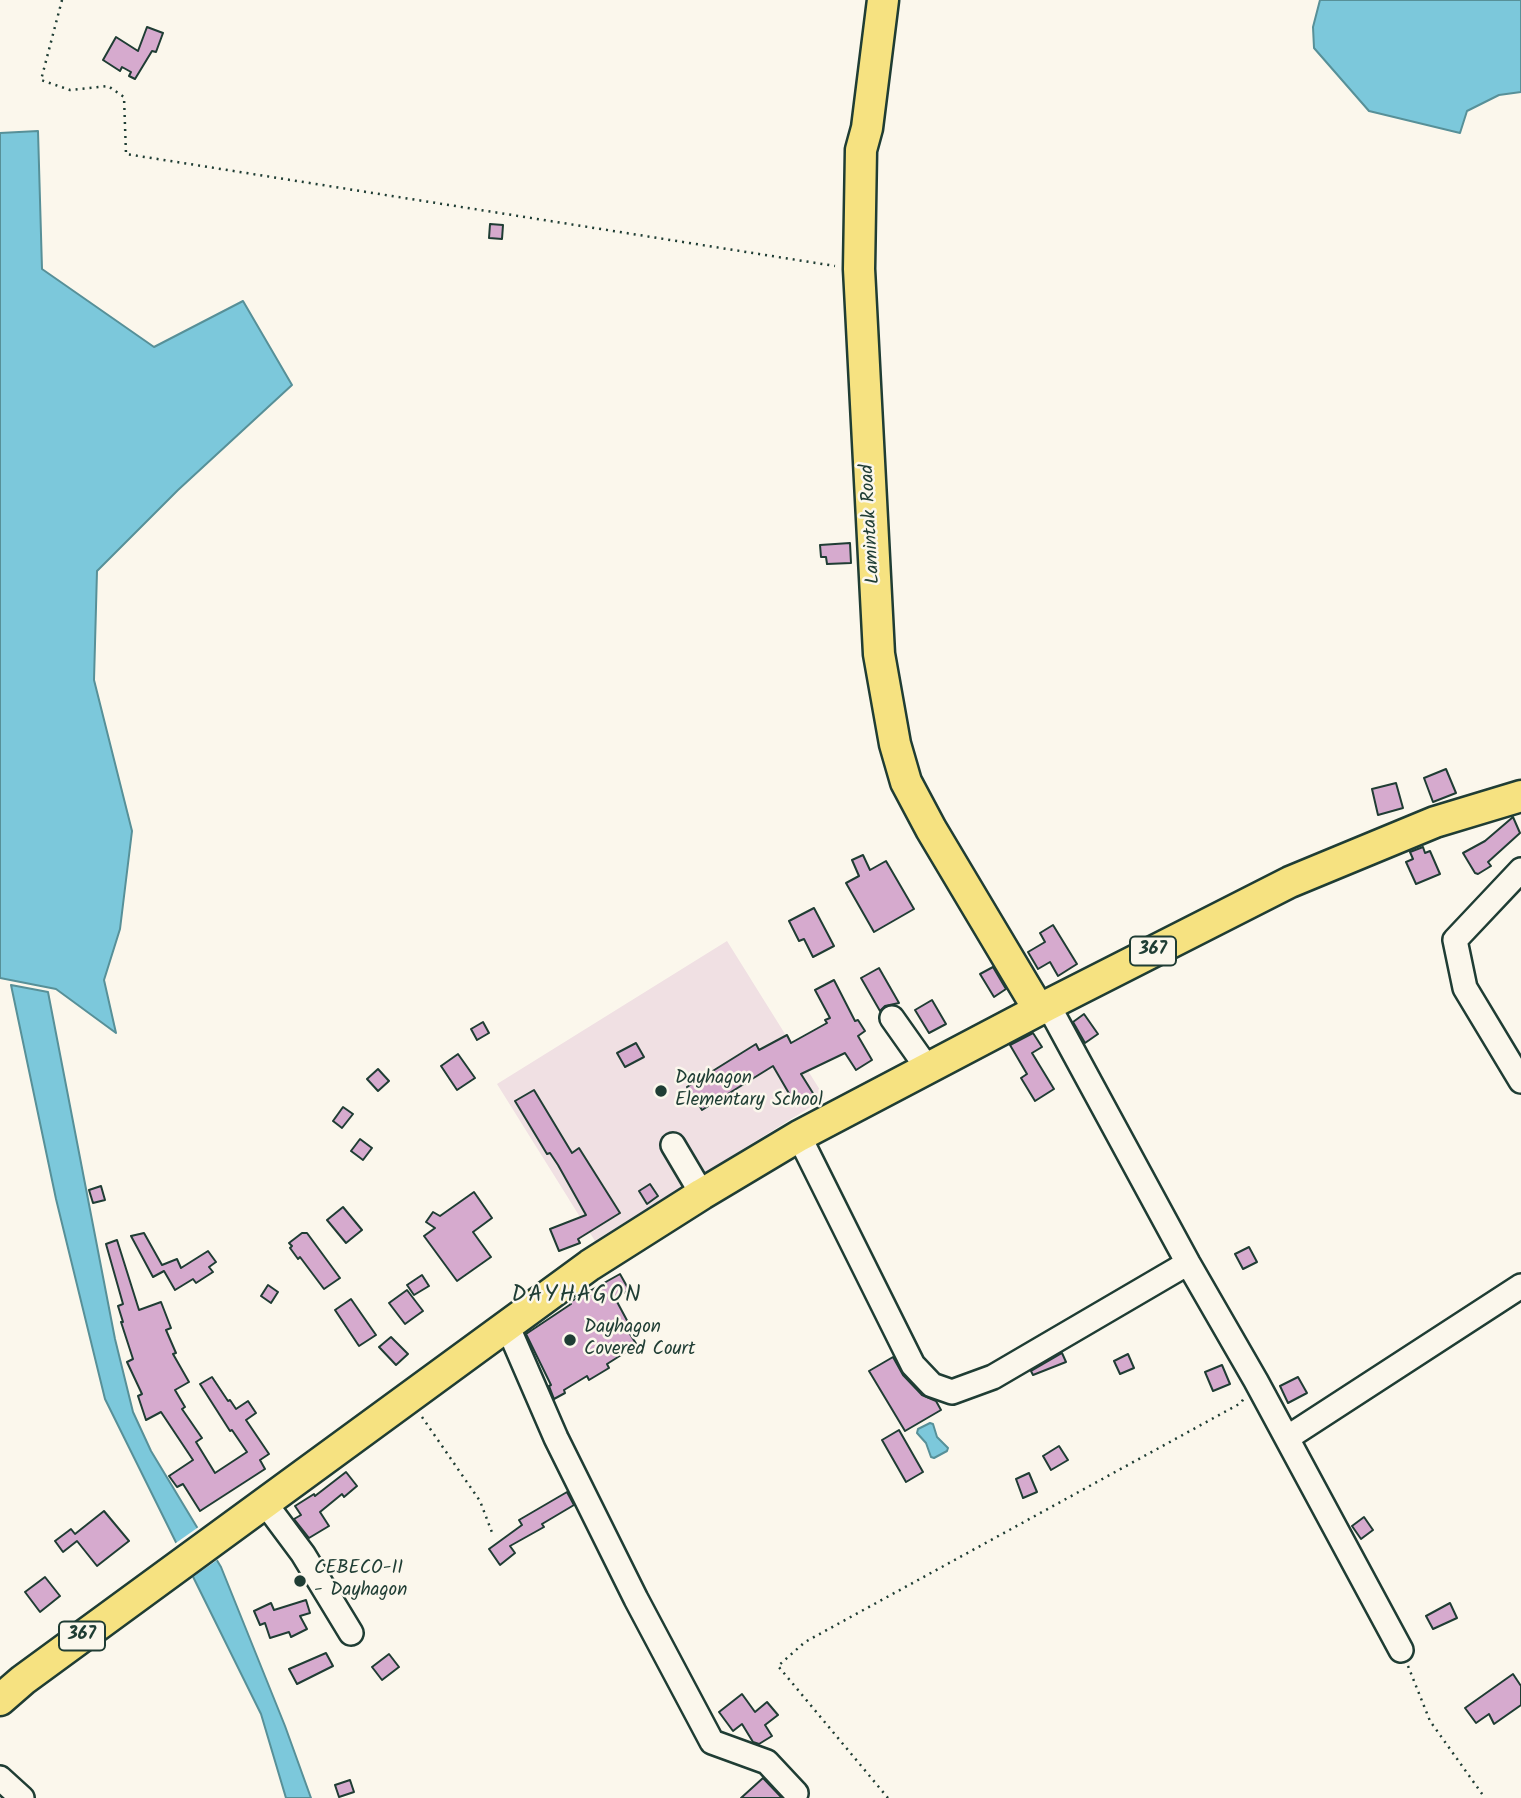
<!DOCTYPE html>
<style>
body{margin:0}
canvas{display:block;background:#fbf7ec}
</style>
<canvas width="1521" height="1798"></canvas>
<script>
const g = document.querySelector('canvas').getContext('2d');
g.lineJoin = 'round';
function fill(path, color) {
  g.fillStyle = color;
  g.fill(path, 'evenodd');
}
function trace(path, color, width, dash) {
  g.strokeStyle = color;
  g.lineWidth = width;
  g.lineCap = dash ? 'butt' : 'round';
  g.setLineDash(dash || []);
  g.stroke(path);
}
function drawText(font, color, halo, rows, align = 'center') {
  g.font = font + ' Kalam,sans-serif';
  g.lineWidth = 5;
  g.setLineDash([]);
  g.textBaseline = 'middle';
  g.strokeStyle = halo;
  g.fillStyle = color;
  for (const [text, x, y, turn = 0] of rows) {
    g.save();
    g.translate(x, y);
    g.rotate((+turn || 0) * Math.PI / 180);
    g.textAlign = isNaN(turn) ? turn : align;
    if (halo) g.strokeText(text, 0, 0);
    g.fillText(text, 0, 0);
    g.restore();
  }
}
const built = new Path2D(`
 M727,941L825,1098L595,1241L497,1084Z`);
const water = new Path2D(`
 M1320,0H1521V92L1499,95L1467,111L1460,133L1369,111L1314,48L1313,27Z
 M38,131L42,269L154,347L243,301L292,385L178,490L97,571L94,680L132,831L120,929L104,980L116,1033L56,989L0,978V133Z
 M11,985L48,992L115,1339L133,1412L151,1451L221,1567L285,1726L311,1798H286L261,1714L105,1399L56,1199Z
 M930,1423L933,1424L937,1437L948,1448L947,1451L934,1458L931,1457L926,1443L917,1433L918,1429Z`);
const pier = new Path2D(`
 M200,1526L220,1558L190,1579L173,1545Z`);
const building = new Path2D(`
 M147,27L163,33L156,52L152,51L135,79L129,76L131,72L122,67L120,71L103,60L116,37L138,51Z
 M490,224L503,225L502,239L489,238Z
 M850,543L851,563L827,564L826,557H821L820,545Z
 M1446,769L1456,793L1433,802L1424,778Z
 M1396,783L1403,808L1378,815L1372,789Z
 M1513,817L1520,833L1488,862L1491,866L1478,874L1475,873L1463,853L1485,841Z
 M1423,847L1425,853L1430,851L1440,874L1416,884L1406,862L1413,859L1410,852Z
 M863,855L870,870L886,861L914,909L874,932L846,883L859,876L852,860Z
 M814,908L834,946L813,957L804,939L799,941L789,921Z
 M1053,925L1077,964L1058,976L1050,962L1038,969L1028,952L1045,942L1040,933Z
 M993,967L1006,989L994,997L980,974Z
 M879,968L899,1003L885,1006L880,1011L861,978Z
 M834,980L855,1021L858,1020L865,1031L858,1036L872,1060L856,1070L845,1053L801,1074L816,1098L805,1105L800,1098L794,1102L773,1066L702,1110L687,1087L756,1044L759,1050L787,1035L791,1043L827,1023L825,1020L830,1018L815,990Z
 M932,1000L946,1024L929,1033L915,1010Z
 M1084,1014L1098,1034L1085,1043L1073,1022Z
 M483,1022L489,1033L477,1040L471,1029Z
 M1033,1033L1042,1047L1032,1053L1054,1089L1035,1101L1021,1078L1027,1074L1010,1045Z
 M636,1043L644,1057L625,1067L617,1053Z
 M458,1054L475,1078L457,1090L441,1066Z
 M378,1069L389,1081L378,1091L367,1079Z
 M534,1090L572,1153L579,1148L620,1213L578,1239L580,1243L559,1251L550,1229L586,1215L558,1165L550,1153L547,1154L515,1101Z
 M343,1107L353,1114L342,1128L333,1121Z
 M360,1139L372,1148L363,1160L351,1151Z
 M650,1184L658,1196L647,1204L639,1191Z
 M101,1186L105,1200L93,1203L89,1190Z
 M474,1192L492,1218L473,1232L491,1257L457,1281L424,1236L435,1228L426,1222L433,1212L440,1216Z
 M343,1207L362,1230L346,1243L327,1220Z
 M144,1233L162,1265L177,1259L181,1268L208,1251L216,1262L209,1267L213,1272L196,1283L193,1279L175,1290L164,1271L153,1277L131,1236Z
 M302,1233H307L340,1278L324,1289L300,1257L298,1259L290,1248L292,1246L289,1243Z
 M117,1240L139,1310L161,1302L171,1328L166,1330L176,1353L173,1354L189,1382L175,1390L185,1407L182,1409L202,1438L196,1442L215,1473L247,1452L232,1430L230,1431L200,1384L212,1377L228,1401L230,1400L236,1409L248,1401L256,1413L246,1420L269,1454L260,1460L265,1469L200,1511L183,1484L177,1487L169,1476L193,1460L161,1412L146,1420L138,1396L142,1394L127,1362L133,1359L121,1322H123L118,1306L123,1304L106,1244Z
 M1249,1247L1257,1262L1243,1269L1235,1254Z
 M620,1274L629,1290L615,1298L630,1326L626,1328L637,1345L607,1364L609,1368L589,1380L587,1376L564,1390L565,1393L554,1399L549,1386L551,1385L526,1334L571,1304L570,1302Z
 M422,1275L429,1286L414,1295L407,1285Z
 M268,1285L278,1292L271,1303L261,1296Z
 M407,1290L423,1311L405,1324L389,1303Z
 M351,1299L376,1335L359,1346L335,1310Z
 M391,1337L408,1354L396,1365L379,1347Z
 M1062,1353L1066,1362L1033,1375L1031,1371Z
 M1128,1354L1134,1368L1120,1374L1114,1361Z
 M893,1357L903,1375L922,1395L936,1401L941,1410L905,1431L869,1371Z
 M1222,1365L1230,1384L1213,1391L1205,1372Z
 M1298,1377L1307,1393L1288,1403L1280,1386Z
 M899,1430L923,1472L906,1482L882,1440Z
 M1059,1446L1068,1460L1051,1470L1043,1456Z
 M346,1472L357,1486L344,1497L342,1494L320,1512L329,1526L309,1538L294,1519L301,1515L295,1506L314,1494L315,1496Z
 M1029,1473L1037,1492L1023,1498L1016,1479Z
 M567,1492L574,1505L542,1524L544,1527L510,1546L515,1553L500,1565L489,1549L522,1525L519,1520Z
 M104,1511L129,1541L97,1566L77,1541L63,1552L55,1541L71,1529L75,1534Z
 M1364,1517L1373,1530L1361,1539L1352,1526Z
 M45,1577L60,1596L40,1612L25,1592Z
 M306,1600L310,1613L300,1616L307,1629L291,1637L289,1632L270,1638L265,1623L260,1625L254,1611L271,1603L274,1610Z
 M1450,1603L1457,1618L1433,1629L1426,1616Z
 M326,1653L333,1666L297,1684L289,1669Z
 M389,1654L399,1667L382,1680L372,1667Z
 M1513,1674L1521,1686V1705L1494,1724L1489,1714L1476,1723L1465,1708Z
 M742,1694L755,1712L767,1702L778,1715L765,1725L772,1736L759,1744L753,1742L742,1724L733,1731L719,1712Z
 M763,1778L782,1798H741Z
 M350,1780L354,1792L339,1797L335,1785Z`);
const path = new Path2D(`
 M62,0L41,80L70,90L108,86L124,97L126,154L835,266
 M422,1417L480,1501L493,1535
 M1408,1666L1430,1721L1485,1798
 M888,1798L778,1666L805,1642L1241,1403L1244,1398`);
const minor = new Path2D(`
 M1521,870L1455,940L1465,988L1521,1081
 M1048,1005L1188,1263L1256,1381L1401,1650
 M892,1018L928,1069
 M799,1136L913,1365L932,1385L952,1392L993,1377L1188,1263
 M673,1145L702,1194
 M507,1325L556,1438L636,1599L712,1742L767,1762L796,1793
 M1287,1438L1521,1286
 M265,1503L303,1554L351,1633
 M0,1778L22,1798`);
const major = new Path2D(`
 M883,0L867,128L861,150L859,269L879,654L895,744L906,782L931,829L1039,1010
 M0,1700L23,1680L590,1265L702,1194L799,1136L1048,1005L1290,882L1435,822L1521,796`);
const markers = [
 [661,1091,7,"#1f3d34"],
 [570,1340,7,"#1f3d34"],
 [300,1581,7,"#1f3d34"]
];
const shields = [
 [1153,951,46],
 [82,1636,46]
];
const shieldNames = [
 ["367",1153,951],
 ["367",82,1636]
];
const streetNames = [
 ["Lamintak Road",872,524,-93]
];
const poiNames = [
 ["Dayhagon",675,1080],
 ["Elementary School",675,1102],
 ["Dayhagon",584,1329],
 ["Covered Court",584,1351],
 ["CEBECO-II",314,1570],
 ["- Dayhagon",314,1592]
];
const quarterNames = [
 ["DAYHAGON",577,1297]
];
fill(built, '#f0e0e3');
fill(water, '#7cc8db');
trace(water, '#579098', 2);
fill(pier, '#fbf7ec');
fill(building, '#d6aace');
trace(building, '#1f3d34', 2);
trace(minor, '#1f3d34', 28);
trace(major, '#1f3d34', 35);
trace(path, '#1f3d34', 2.5, [2, 5]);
trace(minor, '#fbf7ec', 23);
trace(major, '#f6e281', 30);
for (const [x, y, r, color] of markers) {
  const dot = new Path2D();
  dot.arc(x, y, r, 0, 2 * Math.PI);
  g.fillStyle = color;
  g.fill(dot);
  trace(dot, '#fbf7ec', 2.5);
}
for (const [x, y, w] of shields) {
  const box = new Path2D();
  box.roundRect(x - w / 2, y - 14.5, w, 29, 5);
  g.fillStyle = '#fbf7ec';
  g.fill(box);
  trace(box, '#1f3d34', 2);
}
drawText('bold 18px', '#1f3d34', null, shieldNames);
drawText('19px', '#1f3d34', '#fbf7ec', streetNames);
drawText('19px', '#1f3d34', '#fbf7ec', poiNames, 'left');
g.letterSpacing = '2px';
drawText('23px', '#1f3d34', '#fbf7ec', quarterNames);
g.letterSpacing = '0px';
</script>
